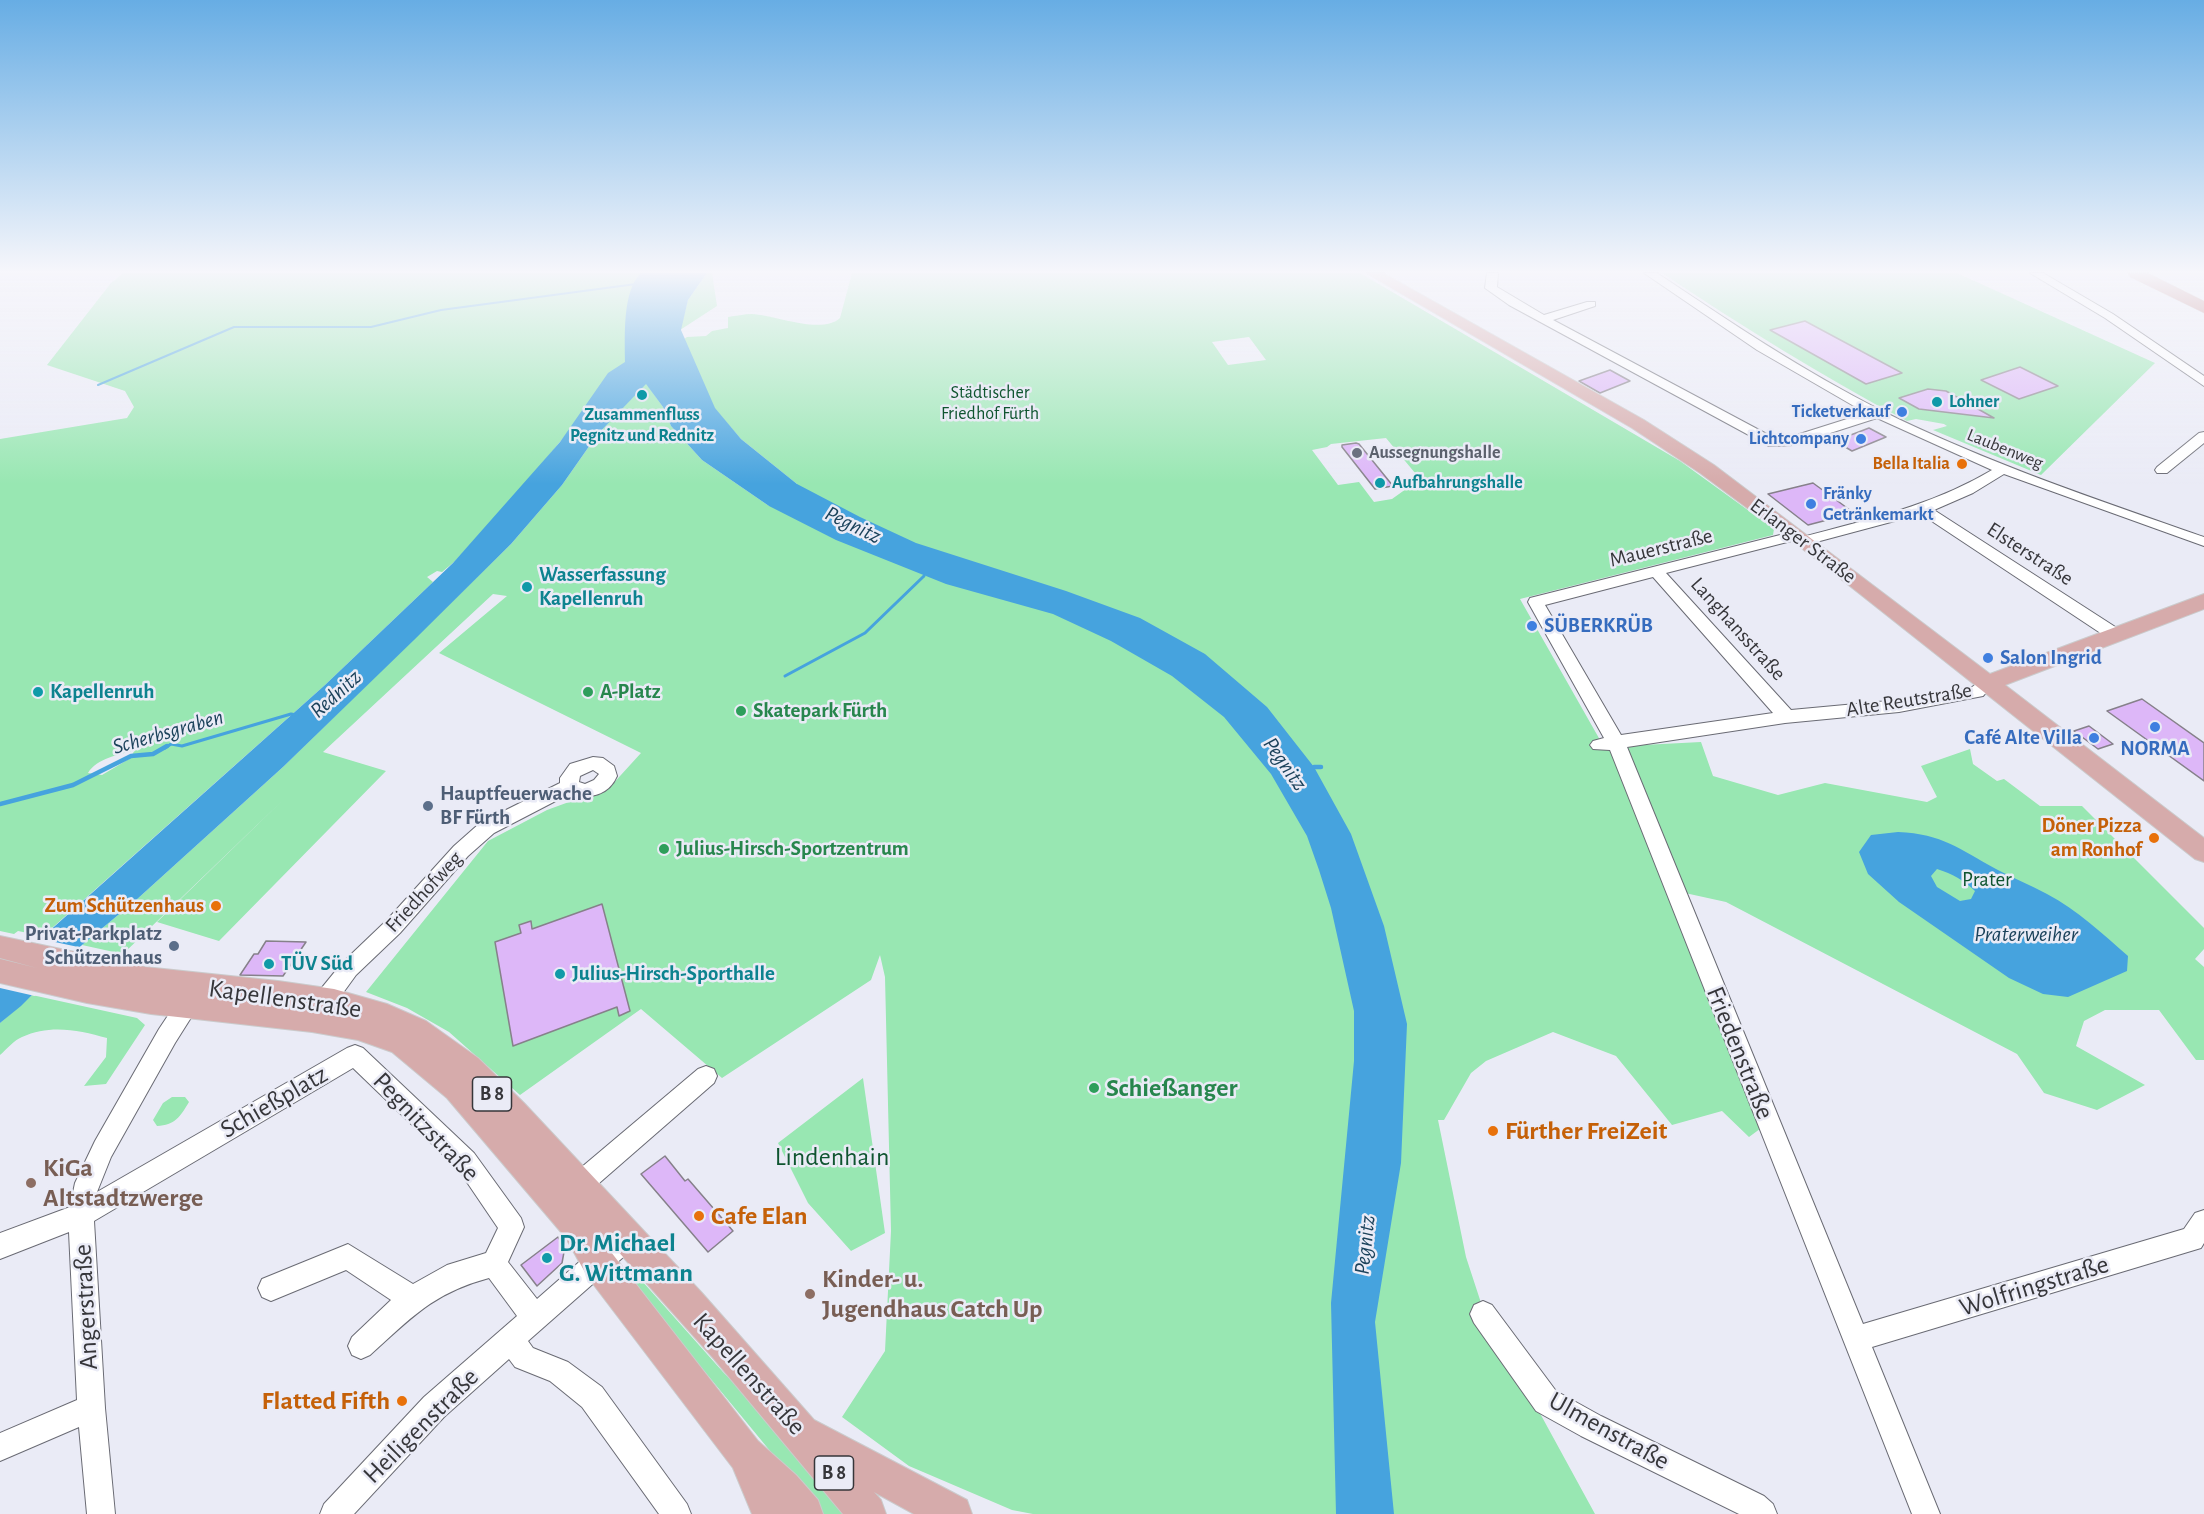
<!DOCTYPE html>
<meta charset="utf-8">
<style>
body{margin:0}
canvas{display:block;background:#eaebf6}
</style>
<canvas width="2204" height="1514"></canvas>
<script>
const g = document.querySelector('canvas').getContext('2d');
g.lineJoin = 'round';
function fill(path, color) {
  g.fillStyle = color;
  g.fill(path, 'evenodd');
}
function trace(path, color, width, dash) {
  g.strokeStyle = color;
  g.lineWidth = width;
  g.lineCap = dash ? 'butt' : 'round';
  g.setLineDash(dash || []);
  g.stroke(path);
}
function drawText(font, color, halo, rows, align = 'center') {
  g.font = font + ' "Alegreya Sans",sans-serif';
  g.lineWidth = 5;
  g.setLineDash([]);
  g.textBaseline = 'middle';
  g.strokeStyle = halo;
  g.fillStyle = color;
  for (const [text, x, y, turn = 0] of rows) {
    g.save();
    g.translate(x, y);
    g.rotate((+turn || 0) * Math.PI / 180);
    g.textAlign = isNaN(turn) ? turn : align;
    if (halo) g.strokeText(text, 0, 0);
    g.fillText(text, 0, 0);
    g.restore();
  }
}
const green = new Path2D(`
 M123,273H641L626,362L521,489L454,562L442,572L437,571L427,577L433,582L325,685L43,936L18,931L14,934L0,931V439L127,418L134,407L125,391L47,365L111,283ZM135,750L129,759L102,775L88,773C97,758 119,755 135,750Z
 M707,273H712L717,306L680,330L688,300Z
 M852,273H1360L1680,461L1774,529L1773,535L1520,599L1604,747L1701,742L1713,776L1778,795L1825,783L1927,802L1937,797L1921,766L1970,749L1973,764L1997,781L2004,779L2040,806H2082L2204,928V949L2195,959L2204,967V1060H2196L2159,1010H2105L2084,1021L2076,1046L2145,1085L2097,1110L2044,1093L2017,1054L1726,902L1685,893L1768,1123L1749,1137L1722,1111L1672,1125L1616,1056L1553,1032L1486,1061L1471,1073L1444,1120H1438L1466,1257L1483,1309L1595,1514H1033L1012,1510L909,1466L842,1417L885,1351L891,1231L885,977L880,955L871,980L722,1078L641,1009L520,1095L449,1032L407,1008L366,992L488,841L547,810L610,787L641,753L439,653L507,596L493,594L323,752L386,771L219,941L157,922L286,797L123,954L82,945L135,901L283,767L511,544L562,485L597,435L646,383L663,407L671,426L702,460L769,506L797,484L741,439L714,408L684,339L687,337L706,336L712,331L728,328V317C736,316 744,314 752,314C775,315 822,335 840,318ZM1249,337L1266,360L1228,365L1212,342ZM1386,438L1420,479L1392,499L1374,502L1359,482L1338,485L1312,450L1327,447L1331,444Z
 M1662,273H1957L2155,363L2041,475L1933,430L1947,426L1944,424L1916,419L1907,421C1821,376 1742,326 1662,273Z
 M32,995L137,1018L145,1025L106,1084L84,1086L106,1057L107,1038C79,1030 50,1024 22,1037C14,1040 7,1049 0,1055V1023Z
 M863,1078L885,1233L851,1251L808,1203L778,1143Z
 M172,1097H185L189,1102C180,1117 175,1125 157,1126L153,1120L163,1103Z
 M626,1267L634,1272L723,1372L778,1428L848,1514H822L640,1293L623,1271Z`);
const water = new Path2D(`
 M641,273H707L688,300L681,330L715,408L741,439L797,484L860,517L916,543L1066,591L1140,618L1205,654L1267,707L1314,767L1351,834L1384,926L1407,1024L1401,1163L1375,1322L1394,1514H1336L1331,1303L1354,1061V1011L1331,908L1319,870L1307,836L1271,774L1224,717L1172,676L1111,641L1053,614L946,584L836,540L769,506L702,460L671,426L663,407L646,384L597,435L562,485L511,544L414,640L283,767L135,901L82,945L21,1006L0,1023V975L325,685L453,563L560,442L608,373L625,362C625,337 622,291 641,273Z
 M1898,832C1943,834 1959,849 1996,869C2013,878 2030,885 2047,894C2077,910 2103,934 2128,956L2127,971L2068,997L2043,994L2009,978L1899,902L1868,874L1859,852L1871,835ZM1937,869C1953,874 1963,880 1975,891L1971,899L1960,901L1937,887L1931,876Z`);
const pier = new Path2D(`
 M36,938L83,948L35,996L0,988V971Z`);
const streamFar2 = new Path2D(`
 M98,385L234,327H371L441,310L636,284`);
const streamFar1 = new Path2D(`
 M785,676L865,633L924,576
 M165,748L171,744L182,746L291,714L297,715`);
const stream = new Path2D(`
 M1314,767H1321
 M0,804L73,785L131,756L153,754L167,746`);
const building = new Path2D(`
 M1805,321L1902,373L1866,384L1770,330Z
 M2020,367L2058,386L2019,399L1981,380Z
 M1610,370L1630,381L1600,393L1579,381Z
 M1928,389L1946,391L1994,418L1919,409L1899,398Z
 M1869,428L1886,437L1852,451L1835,441Z
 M1356,443L1359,444L1393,486L1375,489L1342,447V445Z
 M1813,483L1854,513L1808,525L1768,494Z
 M2142,699L2204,743V781L2107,711Z
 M2089,726L2113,744L2098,749L2074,731Z
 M602,904L630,1011L619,1016L617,1007L513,1046L495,942L521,933L519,925L531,921L532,929Z
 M266,941L306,942L283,976L240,975L254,954H258Z
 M665,1156L685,1181L688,1179L733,1231L708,1252L641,1174Z
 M558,1237L562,1243L564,1252L562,1263L537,1286L521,1265Z`);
const minor = new Path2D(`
 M1487,273H1498L1497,287L1544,315L1587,302H1595V306L1553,320L1776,439L1787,438L1866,413L1757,350L1644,273H1657C1730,322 1803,371 1882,411C1985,462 2095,499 2204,537V546L2004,474L1973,493L1934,510L2120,630L2122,634L2120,638H2108L1921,514L1805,545L1800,544L1798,541L1799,539L1666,573L1791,710L1899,700L1972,687L1986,678L1992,680L1994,684L1983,696L1899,712L1785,723L1627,747L1863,1324L2184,1229L2195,1213L2204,1210V1243L2201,1248L1872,1347L1940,1514H1912L1610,750L1593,749L1590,745L1593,741L1604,738L1528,602L1530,598L1796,531L1801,532L1803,535L1802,537C1870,519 1931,506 1992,470L1877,418L1793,445L1769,446L1509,305L1485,288ZM1653,577L1773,713L1621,735L1545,605Z
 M2030,273H2043L2113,314L2204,376V386L2105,318Z
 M2204,432V443L2167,473H2157L2155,470L2157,467L2199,433Z
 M593,757L603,758L614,766L617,776C609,795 590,800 571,793L494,833L468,856L400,933L356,975L327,1015L319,1017L311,1015L308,1008L311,1001L342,963L386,921L454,846L480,823L560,783V778L570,764ZM593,770L599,774L594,780L585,784L579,782L580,776Z
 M193,988L201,990L204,997L175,1043L111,1157L97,1192L347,1048L355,1045L363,1048L474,1153L521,1218L524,1227L508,1262L537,1299L619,1227L628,1224L637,1227L640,1236L637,1245L528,1341L533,1348L568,1362L602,1387L687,1504L691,1514H659L582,1407L550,1381L515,1367L509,1359L444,1417L354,1514H320L324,1504L424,1397L517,1316L489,1278C433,1293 411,1318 370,1355L361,1359L352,1355L348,1346L352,1337L391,1300L346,1270L271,1301L262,1297L258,1288L262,1279L348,1244L413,1284L447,1265L486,1253L498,1228L458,1169L353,1068L94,1221L105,1408L115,1514H87L79,1427L0,1461V1433L77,1400L69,1232L0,1259V1233L70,1207L75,1183L95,1141L159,1029L185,990Z
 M706,1066L714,1069L717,1076L714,1083L582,1198L573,1202L564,1198L561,1190L564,1182L698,1069Z
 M1483,1301L1492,1305L1556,1391L1601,1416L1764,1496L1773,1504L1777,1514H1739L1581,1436L1536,1411L1474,1323L1470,1314L1474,1305Z`);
const major = new Path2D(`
 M1366,273H1383L1644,420L1714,465L1990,674L2204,594V609L2005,685L2204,838V862L2195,859L1812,556L1700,473L1632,428Z
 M0,936L145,967L278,981L334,989L387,1004L426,1021L478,1058L524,1103L702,1293L814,1420L967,1500L972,1514H914L874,1492L881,1500L886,1514H843L714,1359L599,1230L611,1252L758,1441L796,1475L818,1500L823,1514H752L733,1468L587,1276L566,1238L447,1098L392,1052L358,1040L312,1032L151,1014L87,1003L0,983V959L37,968L0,958Z`);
const highway = new Path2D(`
 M2128,273H2148L2204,301V313L2130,277Z`);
const markers = [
 [642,395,6,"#0f9aa8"],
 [1937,402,6,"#0f9aa8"],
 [1902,412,6,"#3f7fe0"],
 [1861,439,6,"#3f7fe0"],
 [1357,453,6,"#6b7280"],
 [1962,464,6,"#e8710a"],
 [1380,483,6,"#0f9aa8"],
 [1811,504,6,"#3f7fe0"],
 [527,587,6,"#0f9aa8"],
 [1532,626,6,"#3f7fe0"],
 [1988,658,6,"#3f7fe0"],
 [38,692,6,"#0f9aa8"],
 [588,692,6,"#2e9e5b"],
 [741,711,6,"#2e9e5b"],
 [2155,727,6,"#3f7fe0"],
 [2094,738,6,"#3f7fe0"],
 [428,806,6,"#5c6f8a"],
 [2154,838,6,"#e8710a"],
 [664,849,6,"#2e9e5b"],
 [216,906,6,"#e8710a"],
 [174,946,6,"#5c6f8a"],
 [269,964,6,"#0f9aa8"],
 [560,974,6,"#0f9aa8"],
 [1094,1088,6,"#2e9e5b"],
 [1493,1131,6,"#e8710a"],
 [31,1183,6,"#8d6e63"],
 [699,1216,6,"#e8710a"],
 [547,1258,6,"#0f9aa8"],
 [810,1294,6,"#8d6e63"],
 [402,1401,6,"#e8710a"]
];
const farParknames = [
 ["Städtischer",990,393],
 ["Friedhof Fürth",990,414]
];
const farCulturenames = [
 ["Lohner",1949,402],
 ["Zusammenfluss",642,415,"center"],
 ["Pegnitz und Rednitz",642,436,"center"],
 ["Aufbahrungshalle",1392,483]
];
const farShopnames = [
 ["Ticketverkauf",1890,412],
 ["Lichtcompany",1849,439],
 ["Fränky",1823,494,"left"],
 ["Getränkemarkt",1823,515,"left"]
];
const farStreetnames = [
 ["Laubenweg",2005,449,22]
];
const farWorshipnames = [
 ["Aussegnungshalle",1369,453]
];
const farFoodnames = [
 ["Bella Italia",1950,464]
];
const shields = [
 [492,1094,39],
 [834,1473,39]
];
const shieldNames = [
 ["B 8",492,1094],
 ["B 8",834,1473]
];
const streetNames = [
 ["Erlanger Straße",1803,541,37],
 ["Mauerstraße",1661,548,-14],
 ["Elsterstraße",2030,554,33],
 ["Langhansstraße",1738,629,48],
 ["Alte Reutstraße",1909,700,-9],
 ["Friedhofweg",424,892,-47]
];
const cultureNames = [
 ["Wasserfassung",539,575],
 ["Kapellenruh",539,599],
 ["Kapellenruh",50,692],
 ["TÜV Süd",281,964],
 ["Julius-Hirsch-Sporthalle",572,974]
];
const shopNames = [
 ["SÜBERKRÜB",1544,626],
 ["Salon Ingrid",2000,658],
 ["Café Alte Villa",2082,738,"right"],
 ["NORMA",2155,749,"center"]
];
const leisureNames = [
 ["A-Platz",600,692],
 ["Skatepark Fürth",753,711],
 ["Julius-Hirsch-Sportzentrum",676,849]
];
const serviceNames = [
 ["Hauptfeuerwache",440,794],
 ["BF Fürth",440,818],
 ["Privat-Parkplatz",162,934,"right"],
 ["Schützenhaus",162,958,"right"]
];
const foodNames = [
 ["Döner Pizza",2142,826],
 ["am Ronhof",2142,850],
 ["Zum Schützenhaus",204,906]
];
const parkNames = [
 ["Prater",1987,880]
];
const waterNames = [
 ["Pegnitz",853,525,26],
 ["Rednitz",336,694,-42],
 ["Scherbsgraben",168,732,-16],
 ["Pegnitz",1285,764,55],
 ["Praterweiher",2026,934],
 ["Pegnitz",1365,1245,-84]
];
const nearStreetnames = [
 ["Kapellenstraße",285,999,8],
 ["Friedenstraße",1740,1053,68],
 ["Schießplatz",274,1102,-30],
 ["Pegnitzstraße",426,1127,46],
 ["Wolfringstraße",2034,1286,-17],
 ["Angerstraße",86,1307,-93],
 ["Kapellenstraße",749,1374,48],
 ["Heiligenstraße",421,1426,-45],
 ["Ulmenstraße",1609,1431,29]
];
const nearLeisurenames = [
 ["Schießanger",1106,1088]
];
const nearFoodnames = [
 ["Fürther FreiZeit",1505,1131],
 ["Cafe Elan",711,1216],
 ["Flatted Fifth",390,1401,"right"]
];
const nearParknames = [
 ["Lindenhain",832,1157]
];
const nearEducationnames = [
 ["KiGa",43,1168],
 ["Altstadtzwerge",43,1198],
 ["Kinder- u.",822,1279],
 ["Jugendhaus Catch Up",822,1309]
];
const nearCulturenames = [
 ["Dr. Michael",559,1243],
 ["G. Wittmann",559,1273]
];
fill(green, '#98e7b2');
fill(water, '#46a3de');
fill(pier, '#eaebf6');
trace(streamFar2, '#46a3de', 2);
trace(streamFar1, '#46a3de', 3);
trace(stream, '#46a3de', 4.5);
fill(building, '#ddb7f8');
trace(building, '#86818a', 1.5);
trace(minor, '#6a6b74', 2);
trace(major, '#cbcbcc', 2);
trace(highway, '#cbcbcc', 1);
fill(minor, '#fff');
fill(major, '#d6abab');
fill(highway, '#ba7373');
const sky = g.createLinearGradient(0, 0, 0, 484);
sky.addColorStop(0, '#67ade4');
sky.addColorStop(0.56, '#f6f6fb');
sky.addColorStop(1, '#f6f6fb00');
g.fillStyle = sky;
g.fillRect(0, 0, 2204, 484);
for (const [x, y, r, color] of markers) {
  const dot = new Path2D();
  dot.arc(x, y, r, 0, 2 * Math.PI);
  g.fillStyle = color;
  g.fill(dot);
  trace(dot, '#eaebf6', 2);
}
drawText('18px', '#0f5530', '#eaebf6', farParknames);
drawText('bold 18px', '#0d838f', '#eaebf6', farCulturenames, 'left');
drawText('bold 18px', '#366cbe', '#eaebf6', farShopnames, 'right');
drawText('18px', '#36363a', '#eaebf6', farStreetnames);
drawText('bold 18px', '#5b616d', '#eaebf6', farWorshipnames, 'left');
drawText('bold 18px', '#c56008', '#eaebf6', farFoodnames, 'right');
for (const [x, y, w] of shields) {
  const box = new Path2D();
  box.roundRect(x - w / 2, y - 17, w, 34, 4.5);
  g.fillStyle = '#eaebf6';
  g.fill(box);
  trace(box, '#36363a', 1.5);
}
drawText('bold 20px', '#36363a', null, shieldNames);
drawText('21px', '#36363a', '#eaebf6', streetNames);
drawText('bold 21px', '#0d838f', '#eaebf6', cultureNames, 'left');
drawText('bold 21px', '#366cbe', '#eaebf6', shopNames, 'left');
drawText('bold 21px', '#27864d', '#eaebf6', leisureNames, 'left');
drawText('bold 21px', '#4e5e75', '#eaebf6', serviceNames, 'left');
drawText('bold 21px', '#c56008', '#eaebf6', foodNames, 'right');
drawText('21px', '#0f5530', '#eaebf6', parkNames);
drawText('italic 22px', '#1b425b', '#eaebf6', waterNames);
drawText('26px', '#36363a', '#eaebf6', nearStreetnames);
drawText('bold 26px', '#27864d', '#eaebf6', nearLeisurenames, 'left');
drawText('bold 26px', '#c56008', '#eaebf6', nearFoodnames, 'left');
drawText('26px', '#0f5530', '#eaebf6', nearParknames);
drawText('bold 26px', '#785e54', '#eaebf6', nearEducationnames, 'left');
drawText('bold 26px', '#0d838f', '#eaebf6', nearCulturenames, 'left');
</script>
